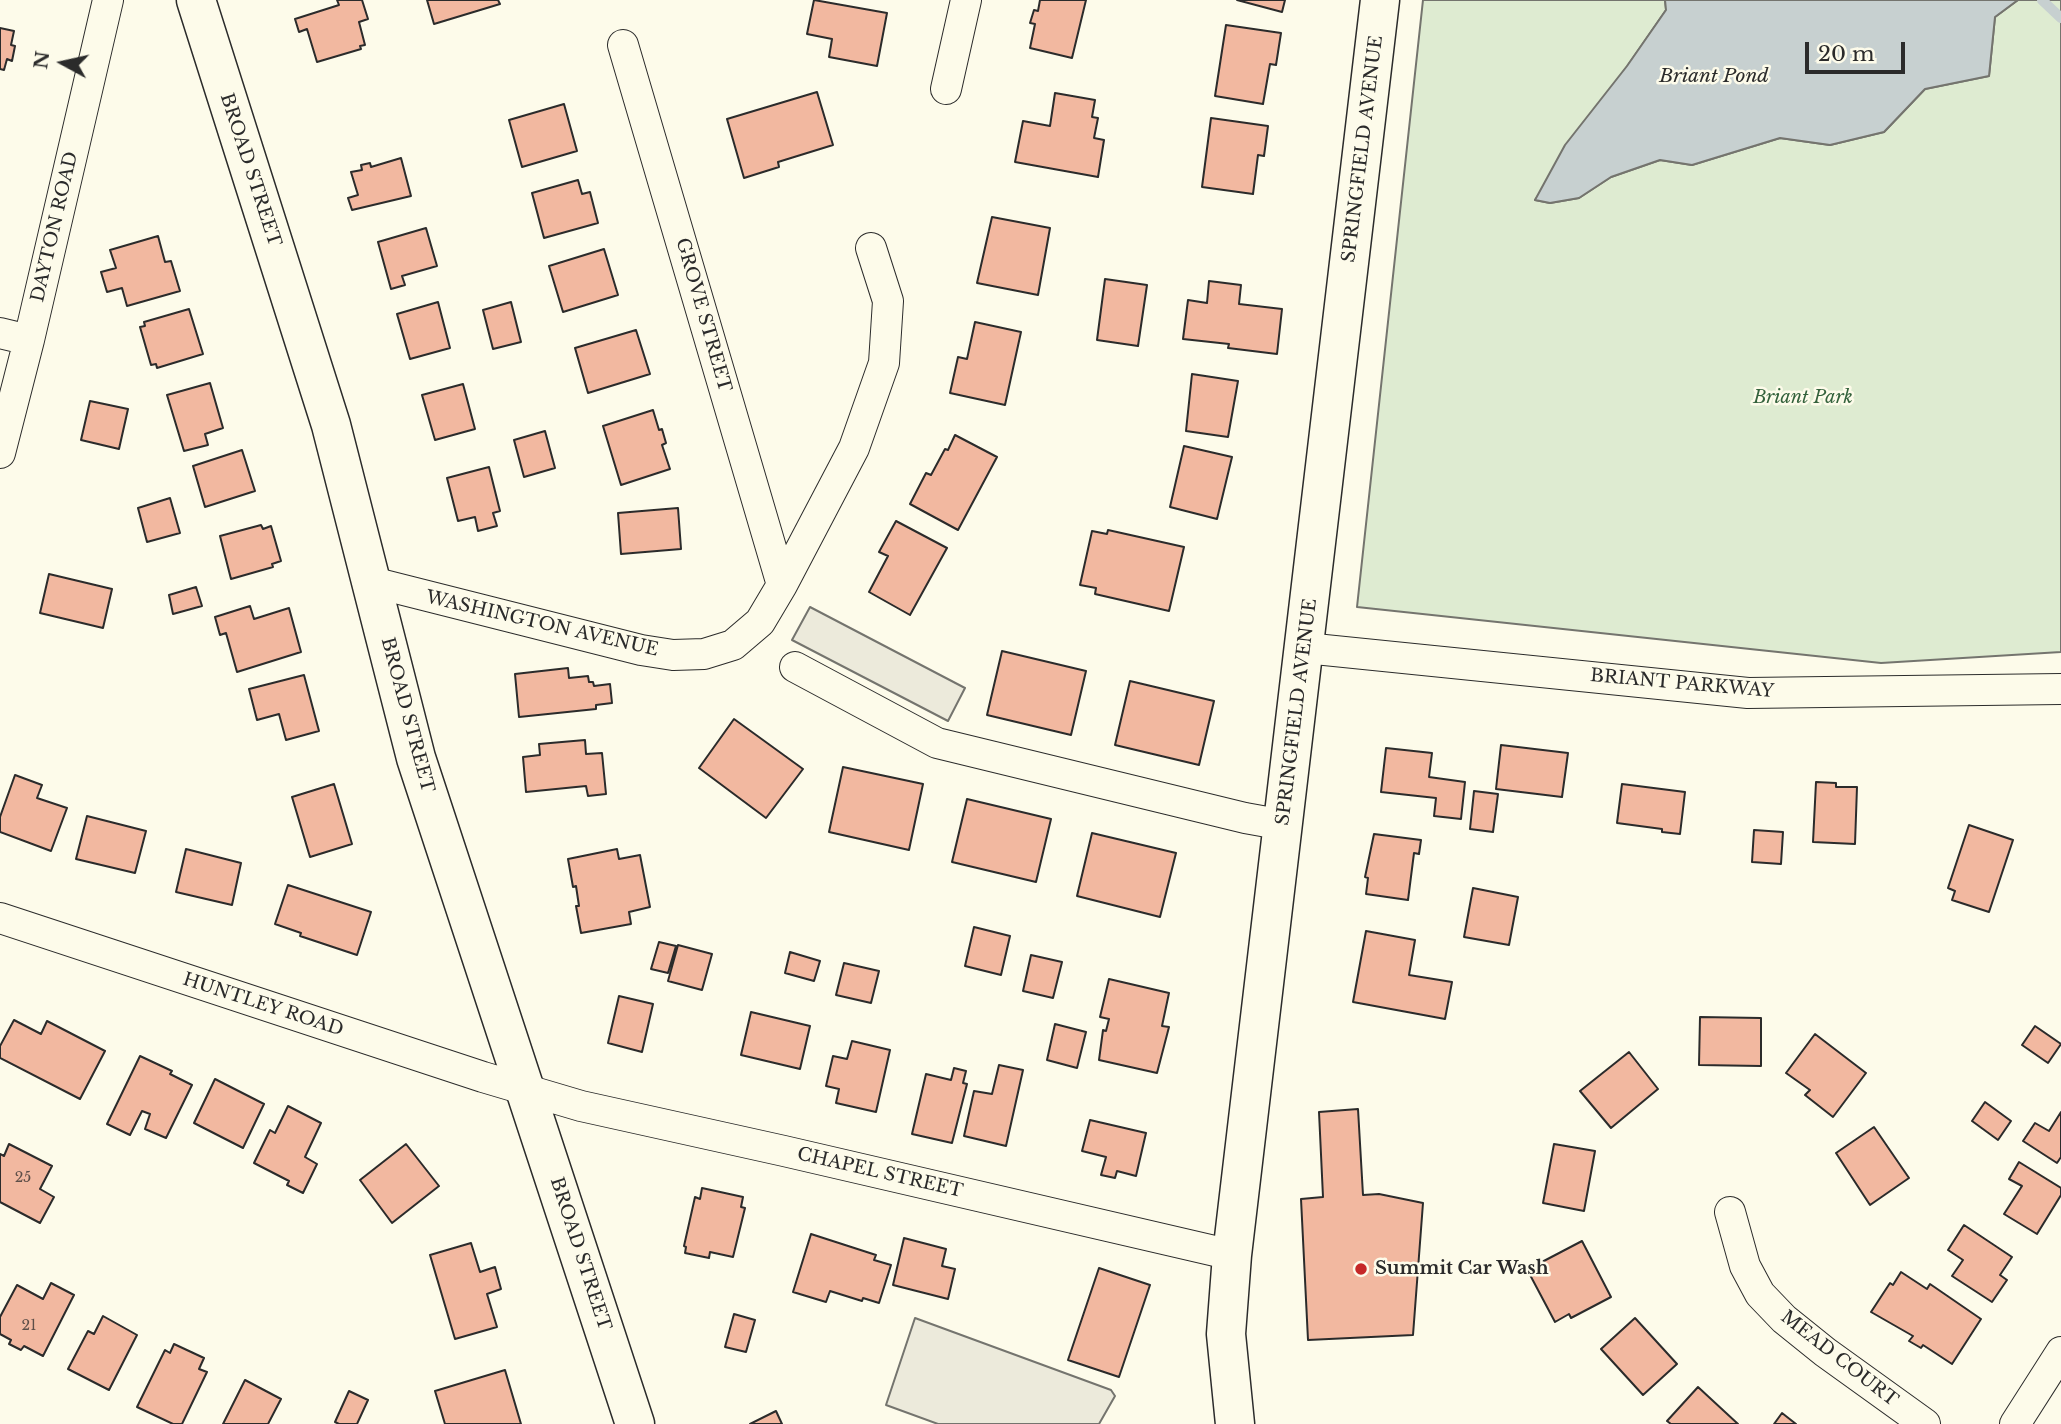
<!DOCTYPE html>
<style>
body{margin:0}
#map{position:relative;width:2061px;height:1424px;overflow:hidden;background:#fdfbea;font-family:"Libre Baskerville",serif}
canvas{display:block}
.north{position:absolute;left:28px;top:28px;width:70px;height:70px;-webkit-text-stroke:5px #fdfbea;paint-order:stroke;rotate:278deg;font-size:19px;font-weight:700;line-height:28px;text-align:center;color:#2b2b2b}
.north::after{content:'';display:block;margin:auto;width:24px;height:32px;background:#2b2b2b;clip-path:polygon(50% 0,100% 100%,50% 72%,0 100%)}
.scale{position:absolute;left:1805px;top:42px;width:100px;height:32px;box-sizing:border-box;border:4px solid #2b2b2b;border-top:0;padding-left:9px;font-size:21px;line-height:24px;white-space:nowrap;color:#2b2b2b;-webkit-text-stroke:5px #fdfbea;paint-order:stroke}
</style>
<div id="map">
<canvas width="2061" height="1424"></canvas>
<div class="north">N</div>
<div class="scale">20 m</div>
</div>
<script>
const g = document.querySelector('canvas').getContext('2d');
g.lineJoin = 'round';
function fill(path, color) {
  g.fillStyle = color;
  g.fill(path, 'evenodd');
}
function trace(path, color, width, dash) {
  g.strokeStyle = color;
  g.lineWidth = width;
  g.lineCap = dash ? 'butt' : 'round';
  g.setLineDash(dash || []);
  g.stroke(path);
}
function drawText(font, color, halo, rows, align = 'center') {
  g.font = font + ' "Libre Baskerville",serif';
  g.lineWidth = 5;
  g.setLineDash([]);
  g.textBaseline = 'middle';
  g.strokeStyle = halo;
  g.fillStyle = color;
  for (const [text, x, y, turn = 0] of rows) {
    g.save();
    g.translate(x, y);
    g.rotate((+turn || 0) * Math.PI / 180);
    g.textAlign = isNaN(turn) ? turn : align;
    if (halo) g.strokeText(text, 0, 0);
    g.fillText(text, 0, 0);
    g.restore();
  }
}
const green = new Path2D(`
 M1423,0H1665L1666,10L1535,200L1550,203L1579,198L1611,177L1660,160L1692,165L1780,138L1830,145L1884,132L1925,89L1989,76L1995,17L2018,0H2061V652L1881,663L1357,607Z`);
const parking = new Path2D(`
 M810,607L965,688L948,721L792,640Z
 M915,1318L1111,1390L1115,1396L1099,1424H938L886,1405Z`);
const water = new Path2D(`
 M1665,0H2018L1995,17L1989,76L1925,89L1884,132L1830,145L1780,138L1692,165L1660,160L1611,177L1579,198L1550,203L1535,200L1565,145L1627,66L1666,10Z`);
const stream = new Path2D(`
 M2042,0L2061,18`);
const building = new Path2D(`
 M337,0H362L368,19L359,22L365,45L360,46L361,49L317,62L307,29L299,32L295,19L339,5Z
 M427,0H498L500,4L434,24Z
 M814,0L887,13L877,66L829,57L832,39L807,34Z
 M1040,0H1086L1072,58L1030,48L1035,24L1030,23L1034,10L1038,11Z
 M1237,0H1285L1282,12Z
 M1226,25L1281,33L1276,65L1270,64L1263,104L1215,96Z
 M0,28L14,31L11,45L15,46L12,61L7,59L4,70L0,69Z
 M817,92L833,145L778,162L779,167L744,178L727,119Z
 M1055,93L1095,100L1092,117L1098,118L1094,138L1104,140L1098,177L1015,162L1023,121L1050,126Z
 M564,104L577,151L522,167L509,120Z
 M1211,118L1268,126L1264,156L1258,155L1253,194L1202,187Z
 M401,158L411,196L352,210L348,198L358,195L351,172L362,170L361,165L370,163L371,167Z
 M578,180L582,194L590,192L598,223L544,238L532,193Z
 M992,217L1050,228L1038,295L977,283Z
 M426,228L437,266L402,276L405,285L391,289L378,242Z
 M158,236L165,262L171,261L180,291L127,306L122,288L107,292L101,272L116,268L110,250Z
 M604,249L618,295L563,312L549,266Z
 M1105,279L1147,285L1138,346L1097,340Z
 M1209,281L1241,285L1239,304L1282,309L1277,354L1228,348L1229,344L1183,339L1188,300L1207,303Z
 M438,302L450,348L410,359L397,314Z
 M511,302L521,342L493,349L483,310Z
 M189,309L203,354L157,368L156,364L151,365L140,327L145,326L144,322Z
 M975,322L1021,332L1005,405L950,393L958,357L967,359Z
 M636,330L650,374L588,393L575,348Z
 M1192,374L1238,381L1228,437L1186,431Z
 M210,383L223,428L205,434L208,445L184,451L167,395Z
 M463,384L475,429L435,440L422,395Z
 M90,401L128,409L119,449L81,440Z
 M653,410L659,430L662,429L666,443L662,445L670,469L621,485L603,426Z
 M545,431L555,468L524,477L514,440Z
 M955,435L997,457L958,530L910,504L926,473L931,475L945,449L948,450Z
 M1184,446L1232,457L1217,519L1170,507Z
 M242,450L255,491L205,507L193,466Z
 M489,467L500,511L493,513L497,526L478,531L475,517L458,521L447,478Z
 M170,498L180,533L147,542L138,508Z
 M678,508L681,549L621,554L618,513Z
 M896,521L947,548L910,615L869,592L888,556L879,552Z
 M261,525L263,529L271,526L281,561L272,564L273,567L231,579L220,536Z
 M1108,530L1184,547L1169,611L1095,594L1096,588L1080,585L1092,531L1107,534Z
 M49,574L112,589L103,628L40,613Z
 M196,587L202,606L173,614L169,595Z
 M250,606L254,619L289,608L301,652L237,672L226,633L220,635L215,617Z
 M1002,651L1086,671L1071,735L987,715Z
 M568,668L569,678L588,676L589,682H593L594,686L610,684L612,703L596,705V709L519,717L515,674Z
 M304,675L319,731L286,740L279,714L257,720L249,689Z
 M1130,681L1214,701L1199,765L1115,745Z
 M734,719L803,769L766,818L699,768Z
 M585,740L586,754L602,753L606,794L588,796L586,786L526,792L523,757L540,755L539,744Z
 M1501,745L1568,753L1562,797L1496,789Z
 M1386,748L1432,753L1429,777L1465,782L1461,819L1434,816L1436,798L1381,792Z
 M843,767L923,784L909,850L829,832Z
 M15,775L42,785L37,798L67,808L51,851L0,832V817Z
 M1816,782L1836,783V787H1857L1855,844L1813,842Z
 M334,784L352,844L310,857L292,797Z
 M1622,784L1685,792L1680,834L1662,832V829L1617,823Z
 M1474,791L1498,794L1493,832L1470,829Z
 M967,799L1051,819L1036,882L952,862Z
 M87,816L146,831L135,873L76,859Z
 M1969,825L2013,840L1989,912L1952,900L1955,891L1948,888Z
 M1754,830L1783,832L1781,864L1752,862Z
 M1092,833L1176,853L1160,917L1077,896Z
 M1374,834L1421,840L1419,854L1414,853L1408,900L1366,894L1368,878L1365,877Z
 M186,849L241,863L232,905L176,892Z
 M617,849L619,859L640,855L650,907L629,912L631,924L581,933L576,906H579L576,886L573,887L568,859Z
 M288,885L371,912L357,955L300,936L301,933L275,924Z
 M1473,888L1518,897L1509,945L1464,937Z
 M974,927L1010,936L1001,975L965,966Z
 M1366,931L1415,940L1409,975L1452,982L1445,1019L1353,1002Z
 M659,942L676,946L668,973L651,969Z
 M678,945L712,954L702,990L668,981Z
 M790,952L820,961L814,981L785,973Z
 M1031,955L1062,962L1053,998L1023,991Z
 M844,963L879,971L871,1003L836,995Z
 M1109,979L1169,993L1162,1026L1169,1027L1157,1073L1099,1060L1103,1030L1106,1031L1109,1019L1100,1017Z
 M619,996L653,1004L642,1052L608,1043Z
 M751,1012L810,1026L800,1069L741,1055Z
 M1700,1017L1761,1018V1066L1699,1065Z
 M14,1020L41,1034L47,1021L105,1051L80,1099L0,1058V1046Z
 M1055,1024L1086,1032L1077,1068L1047,1060Z
 M2035,1026L2061,1044L2048,1063L2022,1045Z
 M1815,1034L1866,1073L1833,1117L1805,1095L1810,1090L1786,1073Z
 M852,1041L890,1050L876,1112L836,1103L839,1089L826,1086L833,1056L847,1059Z
 M1629,1052L1658,1089L1611,1128L1580,1091Z
 M140,1056L172,1071L170,1074L192,1085L166,1138L145,1129L150,1114L142,1111L130,1135L107,1124Z
 M999,1065L1023,1070L1006,1146L964,1136L974,1091L992,1094Z
 M954,1068L966,1071L963,1083L967,1084L952,1143L912,1134L926,1074L951,1080Z
 M215,1079L264,1104L243,1148L194,1123Z
 M1985,1102L2011,1121L1998,1140L1972,1121Z
 M288,1106L321,1123L305,1157L317,1164L303,1193L287,1185L289,1181L254,1163L270,1130L275,1133Z
 M1358,1109L1363,1195L1379,1194L1423,1203L1413,1335L1308,1340L1301,1199L1323,1197L1319,1112Z
 M2061,1112V1157L2057,1163L2023,1141L2035,1123L2049,1131Z
 M1090,1120L1146,1133L1136,1176L1117,1171L1115,1178L1101,1175L1106,1157L1082,1151Z
 M1874,1127L1909,1178L1870,1205L1836,1153Z
 M9,1144L52,1166L40,1189L54,1197L40,1223L0,1202V1154L4,1156Z
 M406,1144L439,1186L392,1223L360,1180Z
 M1554,1144L1595,1151L1584,1211L1543,1203Z
 M2019,1162L2061,1188V1195L2037,1234L2004,1214L2022,1186L2009,1179Z
 M702,1188L743,1197L741,1207L745,1208L733,1257L710,1252L709,1258L685,1253L686,1247L684,1246L695,1197L700,1199Z
 M1964,1225L2012,1257L2000,1275L2007,1280L1992,1302L1952,1276L1963,1260L1948,1250Z
 M811,1234L876,1255L874,1260L891,1265L879,1303L863,1298L862,1301L830,1291L826,1302L793,1292Z
 M904,1238L946,1249L942,1266L955,1269L948,1299L893,1285Z
 M1582,1241L1611,1297L1571,1318L1569,1314L1555,1322L1529,1273L1541,1266L1540,1263Z
 M471,1243L480,1272L495,1267L501,1289L487,1294L497,1327L455,1339L430,1255Z
 M1099,1268L1150,1285L1119,1377L1068,1360Z
 M1901,1272L1927,1289L1930,1284L1981,1319L1952,1364L1923,1345L1921,1348L1909,1341L1913,1336L1871,1312L1890,1283L1893,1285Z
 M51,1283L74,1295L43,1356L24,1346L21,1350L9,1344L11,1340L0,1334V1317L17,1285L43,1299Z
 M734,1314L755,1320L746,1352L725,1347Z
 M103,1316L137,1335L109,1390L68,1369L88,1331L94,1334Z
 M1635,1318L1677,1364L1643,1395L1601,1349Z
 M174,1344L204,1358L199,1369L207,1372L182,1424H173L137,1407L165,1350L170,1353Z
 M505,1370L521,1424H445L435,1391Z
 M245,1380L281,1399L268,1424H223Z
 M1698,1387L1738,1424H1671L1667,1421Z
 M349,1391L368,1400L357,1424H339L335,1422Z
 M776,1411L782,1424H750Z
 M1782,1413L1796,1424H1774Z`);
const street = new Path2D(`
 M623,45L782,585
 M946,89L966,0
 M0,333L29,340
 M0,453L29,340L108,0
 M372,582L641,650L673,655L704,654L733,645L760,622L782,585L854,448L884,363L888,301L871,248
 M1305,648L1748,693L2061,689
 M795,667L937,743L1245,818L1284,825
 M0,918L483,1077L581,1106L784,1151L1232,1255
 M1730,1212L1745,1266L1760,1294L1784,1319L1825,1352L1925,1424
 M2015,1424L2061,1352`);
const secondary = new Path2D(`
 M196,0L331,425L416,758L635,1424`);
const primary = new Path2D(`
 M1235,1424L1226,1334L1232,1255L1380,0`);
const markers = [
 [1361,1269,7,"#c62828"]
];
const numberNames = [
 ["25",23,1178],
 ["21",29,1326]
];
const streetNames = [
 ["SPRINGFIELD AVENUE",1363,149,-83],
 ["BROAD STREET",250,170,72],
 ["DAYTON ROAD",55,227,-77],
 ["GROVE STREET",703,315,74],
 ["WASHINGTON AVENUE",542,624,13],
 ["BRIANT PARKWAY",1682,684,5],
 ["SPRINGFIELD AVENUE",1297,712,-83],
 ["BROAD STREET",407,715,75],
 ["HUNTLEY ROAD",263,1005,18],
 ["CHAPEL STREET",880,1173,13],
 ["BROAD STREET",580,1254,72],
 ["MEAD COURT",1839,1359,38]
];
const parkNames = [
 ["Briant Park",1803,398]
];
const poiNames = [
 ["Summit Car Wash",1375,1269]
];
const waterNames = [
 ["Briant Pond",1714,77]
];
fill(green, '#deebd1');
trace(green, '#74746e', 2);
fill(parking, '#eceadb');
trace(parking, '#74746e', 2);
fill(water, '#c7d0d0');
trace(water, '#74746e', 2);
trace(stream, '#c7d0d0', 10);
fill(building, '#f2b8a0');
trace(building, '#2b2b2b', 2);
trace(street, '#2b2b2b', 32);
trace(secondary, '#2b2b2b', 41);
trace(primary, '#2b2b2b', 41);
trace(street, '#fdfbea', 30);
trace(secondary, '#fdfbea', 38);
trace(primary, '#fdfbea', 38);
for (const [x, y, r, color] of markers) {
  const dot = new Path2D();
  dot.arc(x, y, r, 0, 2 * Math.PI);
  g.fillStyle = color;
  g.fill(dot);
  trace(dot, '#fdfbea', 2.5);
}
drawText('14px', '#5d4e48', null, numberNames);
drawText('18px', '#2b2b2b', '#fdfbea', streetNames);
drawText('italic 18px', '#34623c', '#fdfbea', parkNames);
drawText('bold 18px', '#2b2b2b', '#fdfbea', poiNames, 'left');
drawText('italic 19px', '#2b2b2b', '#fdfbea', waterNames);
</script>
